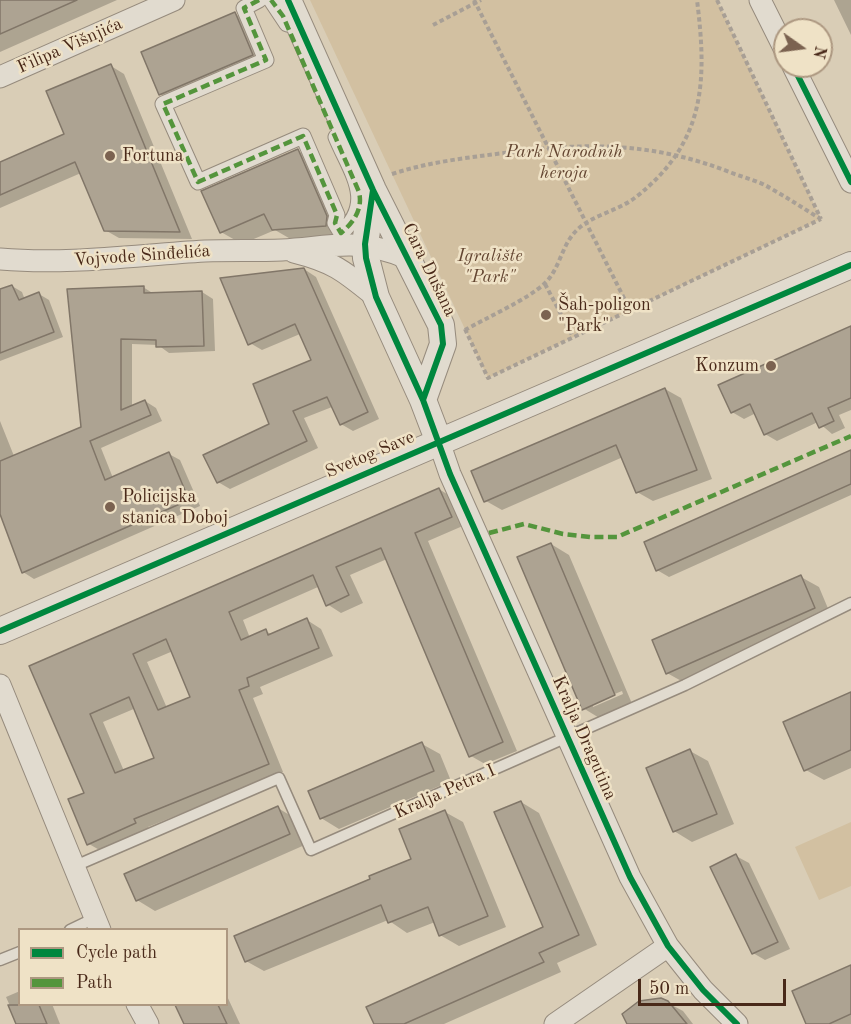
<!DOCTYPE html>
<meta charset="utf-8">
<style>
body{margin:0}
#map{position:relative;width:851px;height:1024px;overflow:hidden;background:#d9cdb6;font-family:"Old Standard TT",serif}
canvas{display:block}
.legend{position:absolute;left:18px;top:928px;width:210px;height:78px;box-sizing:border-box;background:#efe2c6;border:2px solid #ad9881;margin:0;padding:8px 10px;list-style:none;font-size:18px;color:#492919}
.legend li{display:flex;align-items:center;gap:12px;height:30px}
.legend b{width:30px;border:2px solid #ad9881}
.north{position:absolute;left:773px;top:18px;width:60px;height:60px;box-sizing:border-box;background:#efe2c6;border:2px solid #ad9881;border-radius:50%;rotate:104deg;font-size:16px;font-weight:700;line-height:24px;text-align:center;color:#492919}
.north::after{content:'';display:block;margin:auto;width:21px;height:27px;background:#7b6250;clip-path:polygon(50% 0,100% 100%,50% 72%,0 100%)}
.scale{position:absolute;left:638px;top:979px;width:148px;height:27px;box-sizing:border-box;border:3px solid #492919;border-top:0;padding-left:8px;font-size:18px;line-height:21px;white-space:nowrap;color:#492919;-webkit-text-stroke:4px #efe2c6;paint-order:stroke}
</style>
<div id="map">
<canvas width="851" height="1024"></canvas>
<ul class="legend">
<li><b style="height:8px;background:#00873e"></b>Cycle path</li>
<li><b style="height:8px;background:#54953c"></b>Path</li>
</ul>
<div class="north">N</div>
<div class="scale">50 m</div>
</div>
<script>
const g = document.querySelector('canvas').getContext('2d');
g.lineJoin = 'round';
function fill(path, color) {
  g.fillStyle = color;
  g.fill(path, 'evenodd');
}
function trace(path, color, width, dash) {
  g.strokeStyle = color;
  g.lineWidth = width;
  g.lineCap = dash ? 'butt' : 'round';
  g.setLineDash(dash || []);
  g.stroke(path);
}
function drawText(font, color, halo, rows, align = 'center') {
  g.font = font + ' "Old Standard TT",serif';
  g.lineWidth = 5;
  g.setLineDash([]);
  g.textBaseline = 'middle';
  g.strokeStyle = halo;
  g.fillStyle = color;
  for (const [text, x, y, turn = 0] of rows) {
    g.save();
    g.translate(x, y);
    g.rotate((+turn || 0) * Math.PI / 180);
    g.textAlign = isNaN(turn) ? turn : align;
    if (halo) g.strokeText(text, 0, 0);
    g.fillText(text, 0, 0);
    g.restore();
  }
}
const green = new Path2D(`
 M310,0H717L821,219L488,378Z
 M851,822V886L819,900L795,847Z`);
const shadow = new Path2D(`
 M0,0H117L0,52Z
 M834,0H851V35Z
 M235,14L253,24L271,65L179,104L160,94Z
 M111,66L124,74L192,239L119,238L105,230L81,173L0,208V164L66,135Z
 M298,151L319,163L347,237L294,241L275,230L242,244L221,232Z
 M304,269L316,277L379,419L353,431L341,424L332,407L304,418L318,448L230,489L218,482L271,425L313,361L300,334L262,350L250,343Z
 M12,286L22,292L25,300L39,294L49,300L63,337L0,361V291Z
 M143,287L154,294L202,292L213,299L215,351L169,353L158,345L132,344V407L145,401L156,408L162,421L101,448L113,478L169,454L180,460L200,506L34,579L23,572L0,511V421L14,456L82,428Z
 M851,328V410L839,415L845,428L832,434L818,422L777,441L765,434L756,413L744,419L732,412Z
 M665,389L681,398L712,479L653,501L637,492L623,457L502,510L486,501Z
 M851,451V495L669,577L657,570Z
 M439,489L453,498L465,525L428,541L517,751L485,764L471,756L387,559L350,575L363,603L341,613L327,604L318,587L243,620L250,638L266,631L272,635L307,620L321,629L333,656L260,687L263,694L253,698L283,772L148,827L150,831L103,852L89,844L86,794L31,667ZM173,651L192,697L167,708L147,662ZM136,708L156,758L124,771L103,722Z
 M551,544L569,555L633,706L601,719L583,708ZM622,691L623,694L593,707V703Z
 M801,577L819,587L832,618L685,683L667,673Z
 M851,697V768L824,780L806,770Z
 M422,744L440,754L451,781L339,829L321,818Z
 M690,751L708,761L734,824L692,842L674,831Z
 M521,802L539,813L597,945L557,963L561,972L444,1024H376L545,928Z
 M278,808L296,819L307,844L155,911L137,900Z
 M445,812L463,822L506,927L459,946L440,935L435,922L407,933L388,920L264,971L246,961L372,880L413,860Z
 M736,856L749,863L790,949L765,960L753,953Z
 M851,966V1024H808Z
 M20,991V1004H52L60,1024H18L6,997Z
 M226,994L240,1024H186L177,1004H226Z
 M668,1003L683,1011L693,1024H629Z`);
const building = new Path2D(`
 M0,0H77L0,34Z
 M235,12L253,55L159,95L141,52Z
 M111,64L180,232L104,231L75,162L0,195V162L64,134L46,91Z
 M298,149L327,216L326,226L272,230L264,214L220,233L201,191Z
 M304,268L368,412L340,425L327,397L293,411L307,441L217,483L203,455L269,424L253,384L311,360L295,324L248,345L220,278Z
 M12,285L19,300L39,292L54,332L0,353V289Z
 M144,286V293L202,291L204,346L156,347V340L121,339V410L145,400L151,415L90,441L105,480L169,452L189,500L22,573L0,514V461L81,427L67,289Z
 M851,326V398L828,408L834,421L819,428L812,413L764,435L750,404L731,413L718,385Z
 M665,388L697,470L636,493L616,445L484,502L471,471Z
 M851,450V484L656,571L644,542Z
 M439,488L452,517L415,533L503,742L469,757L381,548L336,567L349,595L326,606L313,575L229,612L241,640L266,629L268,635L307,618L319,648L247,678L249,686L239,690L269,764L134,819L136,823L87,845L68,799L84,793L29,666ZM166,639L190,697L158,710L133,654ZM129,697L154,758L115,773L90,714Z
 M551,543L615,695L582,710L517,557Z
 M801,575L815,608L666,674L652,640Z
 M851,692V750L804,771L783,722Z
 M422,742L434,771L320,819L308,791Z
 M690,749L717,814L673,832L646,768Z
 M521,801L579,935L539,953L544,962L404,1024H374L366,1007L543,927L494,812Z
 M278,806L290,834L136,901L124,874Z
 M445,810L488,916L439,936L428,907L388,923L381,905L245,962L234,936L370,879L369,876L411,859L399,829Z
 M736,854L778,942L752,954L710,867Z
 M851,965V1014L829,1024H806L792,991Z
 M661,998L668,1001L687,1024H627L622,1014L639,1001Z
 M8,1005H39L47,1024H16Z
 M175,1005H218L227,1024H184Z`);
const path = new Path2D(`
 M474,0L630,310
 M717,0L821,219
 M433,25L481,0
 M392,174C429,162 465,158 504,153C586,142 654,142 732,173C745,178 759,181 770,188C788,198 804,209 821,219
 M545,284L573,337
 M465,329L488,378L821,219
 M465,330C486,318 528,299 544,284C560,270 561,245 577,230C592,215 618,211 636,197C706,142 707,81 697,0`);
const service = new Path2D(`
 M75,866L279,778L311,850L685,685L851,603
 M70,930L95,918
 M0,960L20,952`);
const pedestrian = new Path2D(`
 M259,0L244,8L266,60L163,104L198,182L303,136L337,215L335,223L341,233C376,202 351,173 336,137
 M271,0L287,24`);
const minor = new Path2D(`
 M760,0L785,50
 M793,66L851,182
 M0,77L174,0
 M294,252C334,262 344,271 376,297
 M0,259C68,265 136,255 205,251C230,250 256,251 282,250C332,247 358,237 407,258
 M439,442L450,474L630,877L668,946L703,990L737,1024
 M0,685L100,930
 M137,1004L148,1024
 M555,1024L668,946`);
const tertiary = new Path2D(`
 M288,0L373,190L441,325L443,344L423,400
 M373,190L365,244L366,258L376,297L423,400L439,442
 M0,631L851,265`);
const quiet = new Path2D(`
 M259,0L244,8L266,60L163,104L198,182L303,136L337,215L335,223L341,233C354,222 363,209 359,192L283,16L271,0
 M489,533L524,524L563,534L590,537H617L851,436`);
const cycleway = new Path2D(`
 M288,0L373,190L441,325L443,344L423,400
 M793,66L851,182
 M373,190L365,244L366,258L376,297L423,400L450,474L630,877L668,946L703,990L737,1024
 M0,631L851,265`);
const markers = [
 [110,156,6,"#7b6250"],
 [546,315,6,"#7b6250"],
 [771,366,6,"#7b6250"],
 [110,507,6,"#7b6250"]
];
const streetNames = [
 ["Filipa Višnjića",70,46,-24],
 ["Vojvode Sinđelića",142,256,-4],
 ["Cara Dušana",429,270,64],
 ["Svetog Save",370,455,-23],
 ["Kralja Dragutina",584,738,66],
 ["Kralja Petra I",445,792,-24]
];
const parkNames = [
 ["Park Narodnih",564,152],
 ["heroja",564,173],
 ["Igralište",490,256],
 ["\"Park\"",490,277]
];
const poiNames = [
 ["Fortuna",122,156],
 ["Šah-poligon",558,305],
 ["\"Park\"",558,326],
 ["Konzum",759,366,"right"],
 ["Policijska",122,497],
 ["stanica Doboj",122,518]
];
fill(green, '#d2c0a1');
fill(shadow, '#0003');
fill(building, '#ada392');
trace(building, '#817668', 1.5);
trace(service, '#968b7d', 13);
trace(pedestrian, '#968b7d', 17);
trace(minor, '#968b7d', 23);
trace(tertiary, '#968b7d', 28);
trace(path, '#a89f95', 4, [4.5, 3]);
trace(service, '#e1dbcf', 10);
trace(pedestrian, '#e1dbcf', 15);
trace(minor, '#e1dbcf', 21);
trace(tertiary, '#e1dbcf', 26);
trace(quiet, '#54953c', 4.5, [9, 4.5]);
trace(cycleway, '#00873e', 6);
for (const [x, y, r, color] of markers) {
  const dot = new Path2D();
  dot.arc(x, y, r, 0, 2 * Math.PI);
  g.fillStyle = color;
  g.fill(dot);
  trace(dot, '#efe2c6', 2);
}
drawText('18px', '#492919', '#efe2c6', streetNames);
drawText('italic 18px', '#634531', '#efe2c6', parkNames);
drawText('18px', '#492919', '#efe2c6', poiNames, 'left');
</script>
